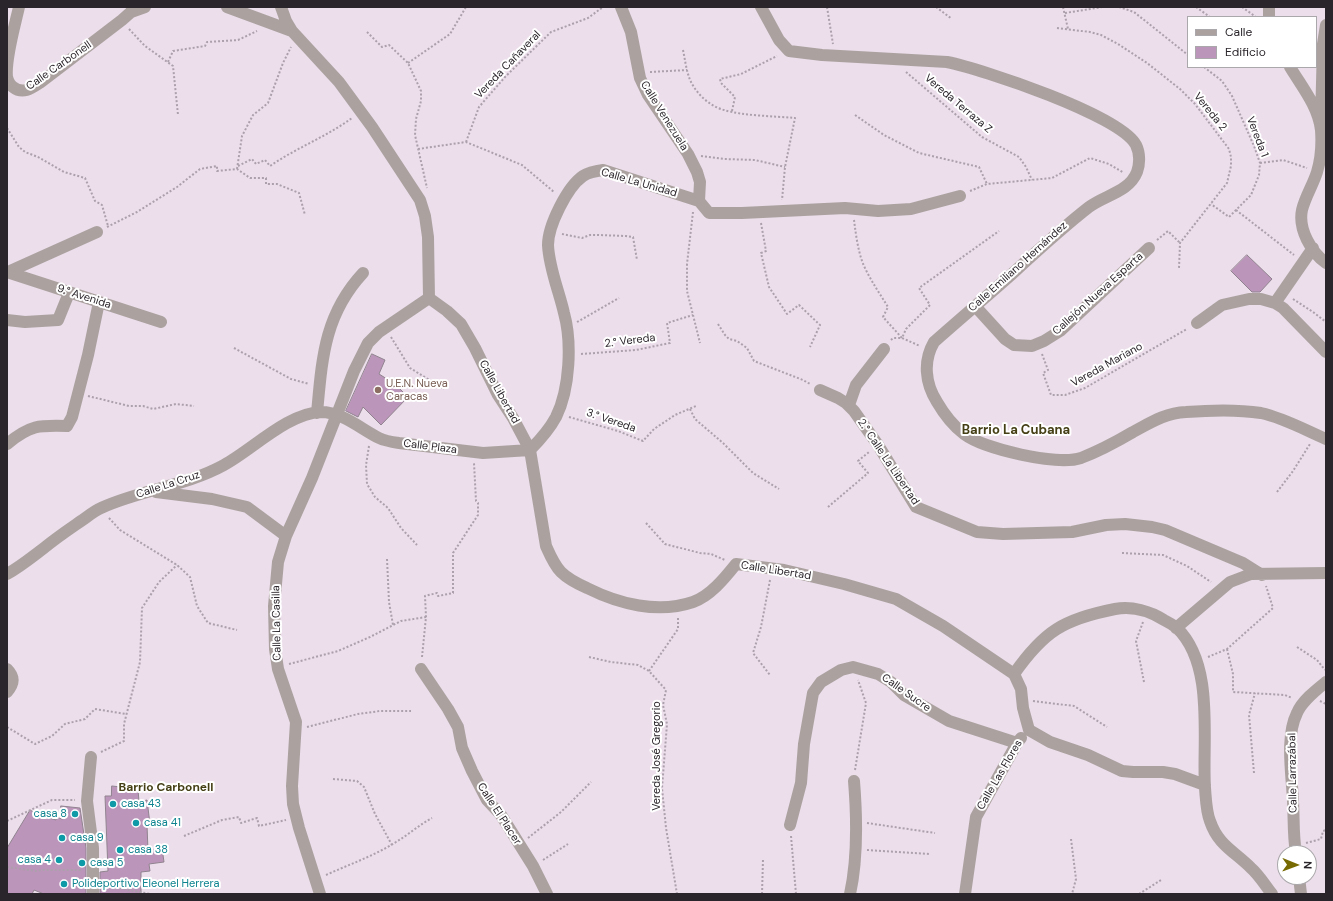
<!DOCTYPE html>
<meta charset="utf-8">
<style>
body{margin:0}
#map{position:relative;width:1333px;height:901px;overflow:hidden;background:#ecdeeb;font-family:"DM Sans",sans-serif}
canvas{display:block}
.frame{position:absolute;inset:0;border:8px solid #2a252a;pointer-events:none}
.legend{position:absolute;left:1187px;top:16px;width:130px;height:52px;box-sizing:border-box;background:#fff;border:1px solid #aaa8aa;margin:0;padding:5px 7px;list-style:none;font-size:12px;color:#2a252a}
.legend li{display:flex;align-items:center;gap:8px;height:20px}
.legend b{width:20px;border:1px solid #aaa8aa}
.north{position:absolute;left:1277px;top:845px;width:40px;height:40px;box-sizing:border-box;background:#fff;border:1px solid #aaa8aa;border-radius:50%;rotate:91deg;font-size:11px;font-weight:700;line-height:16px;text-align:center;color:#2a252a}
.north::after{content:'';display:block;margin:auto;width:14px;height:18px;background:#776a03;clip-path:polygon(50% 0,100% 100%,50% 72%,0 100%)}
</style>
<div id="map">
<canvas width="1333" height="901"></canvas>
<div class="frame"></div>
<ul class="legend">
<li><b style="height:5px;background:#aba2a0"></b>Calle</li>
<li><b style="height:11px;background:#bc95ba"></b>Edificio</li>
</ul>
<div class="north">N</div>
</div>
<script>
const g = document.querySelector('canvas').getContext('2d');
g.lineJoin = 'round';
function fill(path, color) {
  g.fillStyle = color;
  g.fill(path, 'evenodd');
}
function trace(path, color, width, dash) {
  g.strokeStyle = color;
  g.lineWidth = width;
  g.lineCap = dash ? 'butt' : 'round';
  g.setLineDash(dash || []);
  g.stroke(path);
}
function drawText(font, color, halo, rows, align = 'center') {
  g.font = font + ' "DM Sans",sans-serif';
  g.lineWidth = 4;
  g.setLineDash([]);
  g.textBaseline = 'middle';
  g.strokeStyle = halo;
  g.fillStyle = color;
  for (const [text, x, y, turn = 0] of rows) {
    g.save();
    g.translate(x, y);
    g.rotate((+turn || 0) * Math.PI / 180);
    g.textAlign = isNaN(turn) ? turn : align;
    if (halo) g.strokeText(text, 0, 0);
    g.fillText(text, 0, 0);
    g.restore();
  }
}
const building = new Path2D(`
 M1247,255L1272,279L1260,292H1252L1231,271Z
 M372,354L385,360L379,374L395,384L408,397L381,425L363,407L358,417L346,411Z
 M112,786L138,789L139,802L147,800L150,824L147,825L148,851L162,848L164,862L149,864L150,871L141,872V894H100V872L108,871L105,796H111Z
 M61,806L80,808L86,848V894H44L34,890L32,894H7V848L30,810L39,815L56,820V817L62,819Z`);
const path = new Path2D(`
 M827,7L833,44
 M936,7L952,19
 M1063,7L1068,29
 M1119,7L1134,12L1188,55
 M1196,7L1210,17
 M1242,7L1256,17
 M1065,13L1103,7
 M1057,28L1090,32L1101,35L1118,44L1147,63L1180,89L1195,104L1229,149L1231,157V166L1227,183L1180,243L1179,268
 M129,29L145,46L173,66L178,115
 M367,32L382,47L389,45L408,63L421,91V101L416,119L415,135L427,188
 M683,50C685,59 686,69 689,77C694,92 709,106 724,110C744,116 774,116 795,118L785,167L782,200
 M168,62L173,51L205,46L207,42L238,40L257,31
 M408,63L450,34L466,7
 M1204,67L1222,81L1232,96L1254,146L1260,163L1259,175L1251,195L1229,217L1211,204
 M650,72L687,70
 M906,72L982,137L1019,157L1026,167L1032,180
 M732,111L735,97L721,83L720,79L741,74L777,56
 M855,115L884,135L919,153L979,167L987,184
 M7,128L19,147L25,152L38,157L64,172L85,178L95,201L102,205L108,226
 M466,142L479,107L505,77L551,32L588,18L603,7
 M418,149L466,142L522,165L554,192
 M701,156L724,159L755,160L785,167
 M1260,163L1283,160L1307,168
 M238,166L252,159L256,164L265,160L270,166C296,148 326,137 352,118
 M237,169L242,136L253,115L268,103L283,63L291,47
 M970,191L987,184L1052,178L1090,158L1109,164L1124,173
 M1236,210L1294,255
 M693,212L687,264V291L700,343
 M854,220C856,235 858,252 864,266C871,281 880,294 888,307L883,317L902,338L906,329L930,305L919,288L999,231
 M761,223L766,251L761,253L769,287L787,314L799,305L820,325L810,347
 M107,227L137,212L177,187L200,169L217,166V171L237,169L250,178H266V184H277L299,193L305,215
 M562,234L582,238L590,235H598L626,236L633,237L637,260
 M1157,240L1168,231L1180,243
 M1293,299L1313,312L1326,322
 M577,322L619,298
 M718,324L725,335L729,339L737,341L747,348L754,361L803,380L810,384
 M391,337L410,368L444,389
 M891,340L893,338H902L920,346
 M234,348L291,379L309,384
 M581,354L636,350L670,343L667,323L693,315
 M1042,354L1048,370L1043,373L1051,395H1065L1085,388L1187,329
 M88,396L129,406H143L153,409L176,404L194,406
 M690,409L695,419L723,443L753,473L779,489
 M569,417L618,431L643,441L654,429L675,415L696,406
 M369,446L366,465L367,484L375,497L388,508L401,528L417,545
 M1277,492L1293,471L1310,444
 M828,507L868,473L858,461L869,452
 M109,518L120,530L177,565L190,577L197,606L208,623L237,630
 M646,523L665,544L700,553L711,554L725,560
 M1122,553L1163,555L1187,566L1211,582
 M387,559L389,602L393,625
 M770,580L761,627L753,653L770,675
 M1143,622L1136,641L1144,682
 M1297,647L1317,660L1325,670
 M1227,649L1233,674V692L1285,695L1292,698
 M422,657L426,617L425,596L437,593L438,596L453,593V553L478,515V503L476,501L474,463
 M589,657L611,662L638,665L649,671L666,690L663,705L667,724L662,788L666,828L677,894
 M1208,657L1227,649L1273,608L1266,586
 M289,664L338,651L370,637L401,621L426,617
 M649,671L678,629V618
 M1033,701L1074,706L1107,727
 M1320,701L1326,704
 M7,727L35,744L52,736L65,724L85,719L95,709L126,714
 M307,727L358,714L380,711H411
 M101,752L124,741V724L140,662L142,608L159,582L177,565
 M855,770L866,703L858,680
 M1254,773L1249,715L1255,693
 M333,779L357,781L364,787L375,814L392,845
 M7,821L52,800H75
 M867,823L935,833
 M184,836L222,820L239,817L241,823L257,818L259,826L286,820
 M791,836L796,894
 M528,838L561,812L591,782
 M1071,839L1076,879L1072,894
 M1306,843L1321,839L1323,831L1326,830
 M867,850L930,854
 M543,860L568,844
 M7,867L36,871L42,870H82
 M326,875C350,864 374,856 396,842C408,835 419,825 432,818
 M104,885L150,894
 M409,894H413
 M762,894L763,859
 M1139,894L1161,880`);
const minor = new Path2D(`
 M19,7C15,25 5,59 7,77C8,81 10,85 13,87C23,95 32,88 41,82L122,20L131,12L133,7
 M227,7L292,31
 M281,7L286,21L292,31L339,82L372,127L420,200L425,216L428,237L429,298
 M621,7L631,32L640,78L648,95L688,154L697,172L700,182L699,201
 M761,7L779,40L789,51L822,55L947,62C982,69 1120,115 1136,145C1140,153 1140,164 1137,172C1129,192 1105,195 1089,207C1062,228 1037,251 1012,274C986,297 960,319 934,342C923,361 925,383 937,402C944,414 952,425 964,434C984,449 1057,466 1081,458C1099,451 1116,442 1133,432C1150,423 1165,413 1186,412C1211,410 1236,409 1261,413C1284,418 1305,430 1326,439
 M1269,7V17
 M131,12L145,7
 M1290,67C1302,87 1318,106 1321,130C1322,144 1321,159 1317,172C1313,185 1305,197 1302,210C1298,229 1311,252 1326,263
 M1321,121L1323,44L1326,25
 M7,272L161,322
 M8,272L97,232
 M429,298L447,311L461,324L475,348L498,395L513,418L530,450L546,546C550,555 554,565 561,572C568,579 578,584 587,588C619,604 658,614 693,602C710,596 724,579 736,564L784,570L844,584L896,599L943,626L1014,674
 M1275,303L1313,248
 M975,306L1005,339L1014,345L1032,346L1044,341L1060,331L1149,248
 M7,320L25,322L58,320L69,293
 M1197,323L1222,305L1249,299H1261L1275,303L1283,308L1326,352
 M820,390L838,398L846,403L854,411L878,445L916,507L977,532L1003,534L1072,532L1106,525L1125,524L1152,527L1165,530L1243,563L1262,575
 M849,405L856,385L884,349
 M317,413C322,359 324,315 363,273
 M7,444C30,425 39,425 67,426L72,417L88,355L99,302
 M530,450C540,440 549,430 556,417C570,389 572,342 564,313C559,291 549,268 548,245C548,226 567,187 583,176C589,172 595,171 603,170L699,201L709,213H742L845,208L878,211L911,209L960,196
 M156,492L212,499L247,507L286,536
 M7,574C20,567 32,557 44,548C56,538 68,530 81,521C87,517 94,511 101,508C140,490 186,486 224,465C252,450 288,413 321,412C342,412 361,429 379,438C385,441 392,442 399,443L483,453L530,450
 M1176,628L1230,582L1251,574L1326,573
 M7,669C15,677 14,684 7,692
 M421,669L448,709L458,727L462,748L472,771L487,800L501,815L533,866L547,894
 M1029,730L1023,708L1021,689L1014,674C1044,631 1064,619 1115,609C1132,606 1150,611 1164,620C1168,622 1173,625 1177,628C1215,665 1202,739 1205,788C1206,799 1206,811 1210,821C1218,845 1234,851 1251,868C1259,875 1265,885 1272,894
 M1029,730L1050,742L1088,755L1122,771L1133,772H1163L1175,774L1205,785
 M91,757L87,801L93,848V894
 M790,825L801,783L804,744L813,693L821,682L841,670L853,667L878,674L891,682L904,695L949,721L1017,743
 M1296,853C1293,836 1294,818 1293,801C1292,775 1285,737 1297,713C1302,701 1316,690 1326,682
 M1299,877L1301,894
 M320,894L299,828L293,804L292,786L296,722L278,669L275,649L274,606L278,562L286,536L312,478L354,371L368,343L379,332L429,298
 M850,894C858,858 857,818 854,781
 M965,894L976,817L1017,743L1021,738`);
const markers = [
 [378,390,4,"#8d6e63"],
 [113,804,4,"#0f9aa8"],
 [75,814,4,"#0f9aa8"],
 [136,823,4,"#0f9aa8"],
 [62,838,4,"#0f9aa8"],
 [120,850,4,"#0f9aa8"],
 [59,860,4,"#0f9aa8"],
 [82,863,4,"#0f9aa8"],
 [64,884,4,"#0f9aa8"]
];
const streetNames = [
 ["Vereda Cañaveral",508,65,-46],
 ["Calle Carbonell",59,66,-35],
 ["Vereda Terraza Z",958,104,40],
 ["Vereda 2",1210,112,51],
 ["Calle Venezuela",664,116,58],
 ["Vereda 1",1257,137,69],
 ["Calle La Unidad",639,183,16],
 ["Calle Emiliano Hernández",1018,267,-42],
 ["Callejón Nueva Esparta",1098,294,-42],
 ["9.° Avenida",84,297,18],
 ["2.° Vereda",630,341,-7],
 ["Vereda Mariano",1107,365,-29],
 ["Calle Libertad",499,392,61],
 ["3.° Vereda",611,421,19],
 ["Calle Plaza",430,447,7],
 ["2.° Calle La Libertad",888,462,56],
 ["Calle La Cruz",168,485,-18],
 ["Calle Libertad",776,571,9],
 ["Calle La Casilla",277,623,-91],
 ["Calle Sucre",906,693,35],
 ["Vereda José Gregorio",657,756,-90],
 ["Calle Larrazábal",1293,773,-91],
 ["Calle Las Flores",1000,775,-60],
 ["Calle El Placer",499,814,57]
];
const educationNames = [
 ["U.E.N. Nueva",386,384],
 ["Caracas",386,397]
];
const cultureNames = [
 ["casa 43",121,804],
 ["casa 8",67,814,"right"],
 ["casa 41",144,823],
 ["casa 9",70,838],
 ["casa 38",128,850],
 ["casa 4",51,860,"right"],
 ["casa 5",90,863],
 ["Polideportivo Eleonel Herrera",72,884]
];
const neighbourhoodNames = [
 ["Barrio Carbonell",166,788]
];
const quarterNames = [
 ["Barrio La Cubana",1016,431]
];
fill(building, '#bc95ba');
trace(building, '#90838f', 1);
trace(path, '#aba0ab', 2, [2, 2]);
trace(minor, '#aba2a0', 12);
for (const [x, y, r, color] of markers) {
  const dot = new Path2D();
  dot.arc(x, y, r, 0, 2 * Math.PI);
  g.fillStyle = color;
  g.fill(dot);
  trace(dot, '#fff', 1.5);
}
drawText('11px', '#2a252a', '#fff', streetNames);
drawText('11px', '#785e54', '#fff', educationNames, 'left');
drawText('11px', '#0d838f', '#fff', cultureNames, 'left');
drawText('bold 12px', '#453f16', '#fff', neighbourhoodNames);
drawText('bold 13px', '#453f16', '#fff', quarterNames);
</script>
